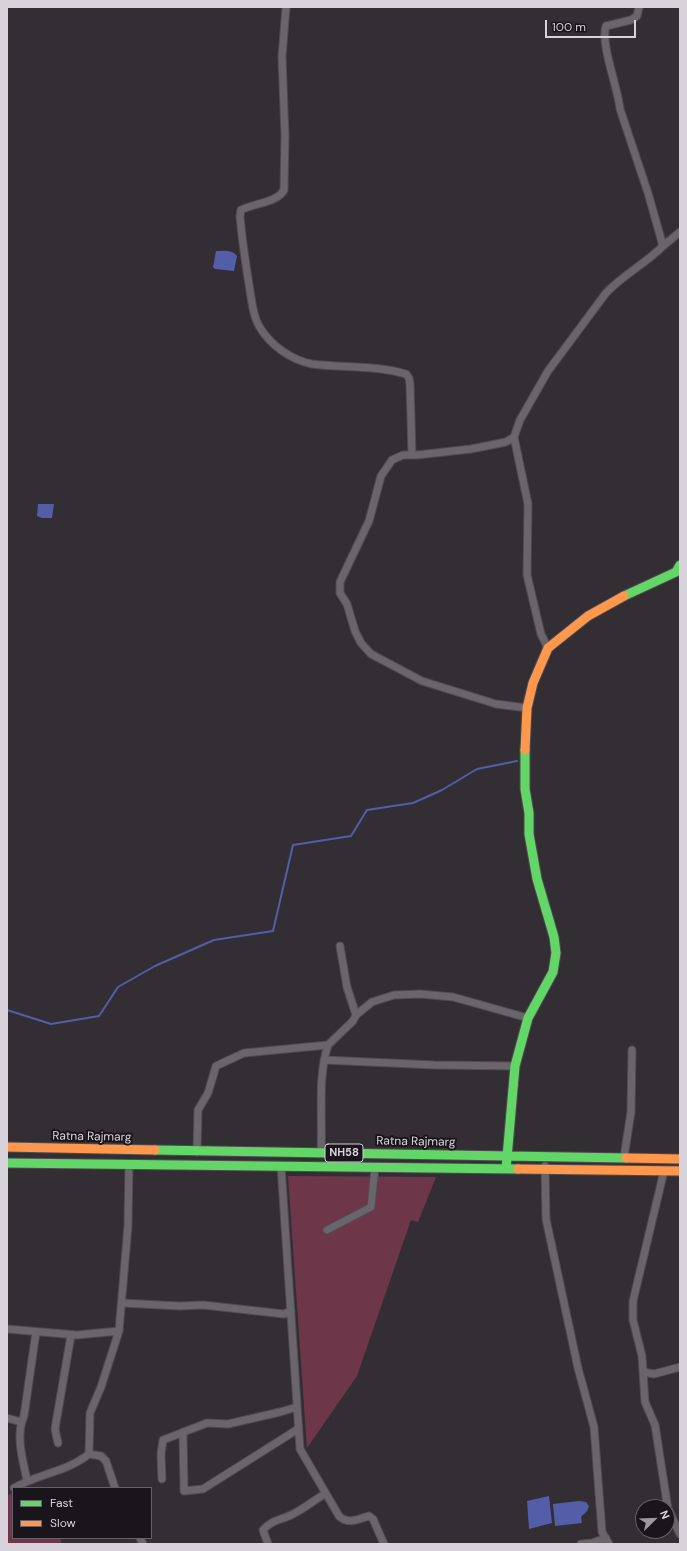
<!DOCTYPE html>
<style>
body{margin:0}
#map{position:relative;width:687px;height:1551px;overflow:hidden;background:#332e34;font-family:"DM Sans",sans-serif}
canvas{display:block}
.frame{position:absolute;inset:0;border:8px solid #d8d2da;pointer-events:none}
.legend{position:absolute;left:12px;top:1487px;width:140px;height:52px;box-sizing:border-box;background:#19151b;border:1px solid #656167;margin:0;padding:5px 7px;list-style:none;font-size:12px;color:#d8d2da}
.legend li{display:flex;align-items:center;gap:8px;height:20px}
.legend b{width:20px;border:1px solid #656167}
.north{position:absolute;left:635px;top:1499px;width:40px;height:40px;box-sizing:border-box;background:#19151b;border:1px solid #656167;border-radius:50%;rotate:67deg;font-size:11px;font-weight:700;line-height:16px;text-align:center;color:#d8d2da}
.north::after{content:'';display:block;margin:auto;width:14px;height:18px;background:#9e99a0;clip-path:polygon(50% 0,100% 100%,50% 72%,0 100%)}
.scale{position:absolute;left:545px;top:20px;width:91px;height:18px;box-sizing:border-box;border:2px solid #d8d2da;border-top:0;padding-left:5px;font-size:12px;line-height:14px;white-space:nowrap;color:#d8d2da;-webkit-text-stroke:3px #19151b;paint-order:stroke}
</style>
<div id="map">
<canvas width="687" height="1551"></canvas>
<div class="frame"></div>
<ul class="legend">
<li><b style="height:5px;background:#63d668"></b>Fast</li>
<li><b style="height:5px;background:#ff974d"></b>Slow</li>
</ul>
<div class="north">N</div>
<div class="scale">100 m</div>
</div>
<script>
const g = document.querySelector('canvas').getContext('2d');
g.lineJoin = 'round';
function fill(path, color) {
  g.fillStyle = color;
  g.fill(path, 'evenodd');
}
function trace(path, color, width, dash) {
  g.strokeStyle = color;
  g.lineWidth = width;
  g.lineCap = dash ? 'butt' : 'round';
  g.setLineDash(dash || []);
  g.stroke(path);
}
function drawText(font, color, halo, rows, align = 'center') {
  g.font = font + ' "DM Sans",sans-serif';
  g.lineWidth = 4;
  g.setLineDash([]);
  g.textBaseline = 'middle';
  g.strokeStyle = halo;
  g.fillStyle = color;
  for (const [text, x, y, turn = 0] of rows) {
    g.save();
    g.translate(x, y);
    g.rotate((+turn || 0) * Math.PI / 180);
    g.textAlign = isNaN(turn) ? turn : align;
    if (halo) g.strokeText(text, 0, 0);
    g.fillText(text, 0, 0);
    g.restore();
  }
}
const green = new Path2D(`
 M288,1176L436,1177L418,1222L411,1220L357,1376L307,1448Z
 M13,1492V1538H60L62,1544H7V1496Z`);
const water = new Path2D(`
 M216,251C223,251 232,249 237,256L234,271L215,269L213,267Z
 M38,504H54L52,518H42L37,516Z
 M549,1496L552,1523L529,1529L527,1501Z
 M579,1501L586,1502L589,1506L587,1511L581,1517L582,1523L555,1526L553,1504Z`);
const stream = new Path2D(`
 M7,1010L51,1024L99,1016L118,987L155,966L214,940L273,931L293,845L351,836L367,810L413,803L442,790L477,769L517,761`);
const street = new Path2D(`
 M286,7L282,57L285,136L284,190C277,203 254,203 241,210L240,216C242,241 246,266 250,291C252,303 253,316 259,326C270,345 291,360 312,364C343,368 376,365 406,374L409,378L410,384L412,455
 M663,246L680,232
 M514,437L506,442L471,449L417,455H403L392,460L381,476L369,521L340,582V593L347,604L355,631L361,643L371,654L422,681L496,704L527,708
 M548,648L541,634L527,575L528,504L514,437L520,420L548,371L606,293C623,275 645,264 663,246L648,193L620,109C618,88 600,43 606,26L631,20L637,16L639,7
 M340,946L347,987L356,1015
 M324,1060L435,1065L515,1066
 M197,1152L198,1110L208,1093L216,1066L244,1053L328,1045L353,1021L356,1015L372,1002L394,995L420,994L453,997L528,1018
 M321,1153C323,1118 317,1079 328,1045
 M624,1157L631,1112L632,1050
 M281,1166L300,1449L339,1516C348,1525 358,1519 369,1516L373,1519L384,1544
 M545,1166L546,1219L578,1368L594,1427L602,1532L609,1544
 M664,1171L633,1301V1320L642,1356L645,1402L655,1425L668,1509L680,1534
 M327,1230L371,1207L375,1167
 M122,1303L180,1306L203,1305L284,1314L291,1311
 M7,1329L77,1335L119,1331L101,1387L90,1413L89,1454C67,1472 37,1474 14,1488
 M119,1331L128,1226L129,1164
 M643,1372L654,1374L680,1367
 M7,1418L21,1422
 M183,1432L184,1491L203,1489L298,1429
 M58,1443L55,1429L71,1335
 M89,1454L101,1456L106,1461L115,1488
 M162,1479L161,1454L163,1440L207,1423L228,1424L280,1412L297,1407
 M27,1480C23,1461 15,1435 24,1416L36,1332
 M140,1538L143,1544
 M268,1544L263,1530C271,1520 282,1520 293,1514C305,1508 314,1500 325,1494
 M581,1544L592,1543L606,1538`);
const fast = new Path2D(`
 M624,596L676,572L680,565
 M155,1150L626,1158
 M7,1163L518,1169
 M506,1169L515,1066L528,1018L553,972L556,953L554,937L537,879L529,834V813L525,789V750`);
const slow = new Path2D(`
 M525,750L527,708L533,683L548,648L588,616L624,596
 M7,1147L155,1150
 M626,1158L680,1159
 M518,1169L680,1171`);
const shields = [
 [344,1153,38]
];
const shieldNames = [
 ["NH58",344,1153]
];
const streetNames = [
 ["Ratna Rajmarg",92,1137,1],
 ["Ratna Rajmarg",416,1142,1]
];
fill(green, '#6d3749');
fill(water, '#535da8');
trace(stream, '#535da8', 2);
trace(street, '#504b51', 9);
trace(fast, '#504b51', 11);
trace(slow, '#504b51', 11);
trace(street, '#6a656b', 7);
trace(fast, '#63d668', 9);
trace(slow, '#ff974d', 9);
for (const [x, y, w] of shields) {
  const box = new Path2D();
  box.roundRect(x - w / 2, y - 9, w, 18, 3);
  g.fillStyle = '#19151b';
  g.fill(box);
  trace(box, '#d8d2da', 1);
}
drawText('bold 11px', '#d8d2da', null, shieldNames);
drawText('12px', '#d8d2da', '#19151b', streetNames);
</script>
